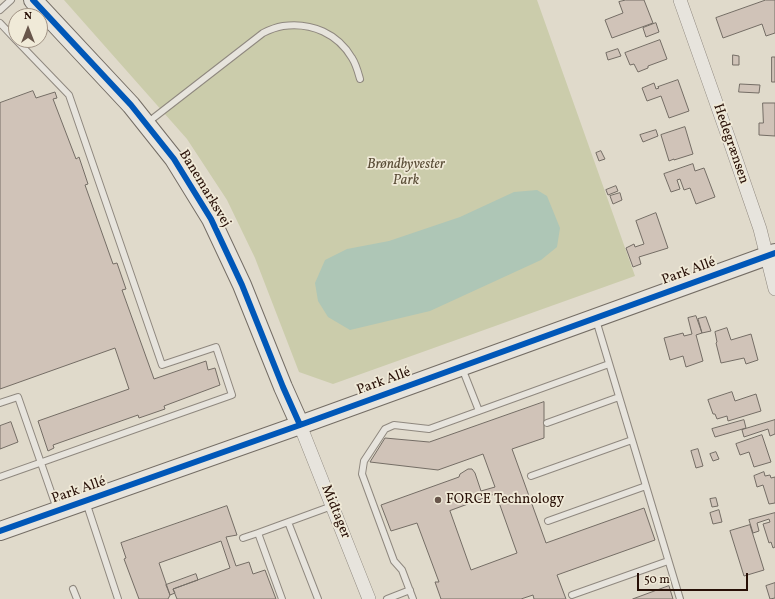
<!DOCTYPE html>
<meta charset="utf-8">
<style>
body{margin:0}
#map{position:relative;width:775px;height:599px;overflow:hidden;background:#e0dacb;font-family:Vollkorn,serif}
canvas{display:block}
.north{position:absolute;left:8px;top:8px;width:40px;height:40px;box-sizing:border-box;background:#f0ead8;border:1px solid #a09284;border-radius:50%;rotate:0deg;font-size:11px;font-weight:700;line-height:16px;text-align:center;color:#270f06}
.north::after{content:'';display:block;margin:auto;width:14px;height:18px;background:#68564b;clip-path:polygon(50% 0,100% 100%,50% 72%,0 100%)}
.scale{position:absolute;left:637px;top:573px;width:111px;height:18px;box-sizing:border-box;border:2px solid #270f06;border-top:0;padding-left:5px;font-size:12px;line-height:14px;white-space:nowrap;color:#270f06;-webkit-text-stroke:3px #f0ead8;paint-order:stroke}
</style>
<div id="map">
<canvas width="775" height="599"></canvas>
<div class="north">N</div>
<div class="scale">50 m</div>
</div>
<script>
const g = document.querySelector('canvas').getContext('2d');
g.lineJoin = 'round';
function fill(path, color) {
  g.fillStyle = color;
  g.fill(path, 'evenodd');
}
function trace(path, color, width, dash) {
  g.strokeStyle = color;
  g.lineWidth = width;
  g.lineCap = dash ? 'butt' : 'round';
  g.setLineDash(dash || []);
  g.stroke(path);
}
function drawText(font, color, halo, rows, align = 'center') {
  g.font = font + ' Vollkorn,serif';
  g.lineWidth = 3.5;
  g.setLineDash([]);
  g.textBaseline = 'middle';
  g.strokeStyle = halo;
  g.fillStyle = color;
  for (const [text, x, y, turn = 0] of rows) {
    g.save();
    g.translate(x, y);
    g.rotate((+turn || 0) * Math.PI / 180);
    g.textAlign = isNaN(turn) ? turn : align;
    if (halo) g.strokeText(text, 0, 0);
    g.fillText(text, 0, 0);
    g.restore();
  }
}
const green = new Path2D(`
 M64,0H537L635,276L333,384L299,372L255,258L227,200L187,139Z`);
const water = new Path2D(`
 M537,190L547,196L560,228L557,247L541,260L430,311L350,330L328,317L318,301L315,283L325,260L347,249L389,241L460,217L514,192Z`);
const building = new Path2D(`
 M626,0H644L653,23L612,38L605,20L623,13L619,2Z
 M766,0H775V33L766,36L762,24L723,38L716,18Z
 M656,23L659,32L646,37L643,28Z
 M660,40L667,59L648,66V68L638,72L634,64L630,65L625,53Z
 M618,49L621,56L608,60L606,53Z
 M733,55L739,56V65H733Z
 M772,57H775V82H772Z
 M678,80L689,111L669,118L661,96L647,101L642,88L654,83L656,89L659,88L658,87Z
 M740,84L760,85L759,93L739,92Z
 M33,91L36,98L55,92L57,98L53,99L76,159L79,157L88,184L85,185L113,264L117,263L126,289L122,290L154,379L206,361L208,370L215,368L220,385L164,406L165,409L139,418L138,415L53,445L54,448L48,451L38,421L129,389L115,348L0,389V103Z
 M763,103H775V136L759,135V123H763Z
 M685,127L693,154L674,160V159L669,161L661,135Z
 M656,130L658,136L643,142L640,135Z
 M601,151L605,159L599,161L596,153Z
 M693,164L695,171L704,168L715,197L696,204L690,188L684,190L680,179L677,180L680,189L671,192L664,174Z
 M616,186L618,191L608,195L606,190Z
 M620,193L622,200L613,204L610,196Z
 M656,213L668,248L639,257L641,264L633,267L626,248L634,244L635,247L644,244L636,221Z
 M696,316L702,333L696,335L703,361L686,367L683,356L670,360L664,338L683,333L684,336L692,334L688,318Z
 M706,317L711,331L702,333L698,319Z
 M727,328L731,340L751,334L758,360L746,364L744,358L721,363L716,343L717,342L715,332Z
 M732,392L735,401L756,394L761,411L728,421L727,416L717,419L715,414H713L708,400Z
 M544,402V438L512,449L546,543L644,508L655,540L557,575L566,599H534L533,595L521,599H441L435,582H439L417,523L391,531L381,505L459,477L460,474L468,469H472L475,473L481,491L495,487L483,454L438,470L370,462L385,438L429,442ZM496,494L517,553L471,570L450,511Z
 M744,420L746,428L715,437L712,429Z
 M775,420V434L770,436L768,429L744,437L742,430Z
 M11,422L18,442L0,449V426Z
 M762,435L771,462L754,467L749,452L740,455L736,444Z
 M698,449L703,466L696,468L691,451Z
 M716,452L719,459L713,461L710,454Z
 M764,472L765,476L770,475L771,478L775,477V503L769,504L763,485L757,487L754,476Z
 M716,498L718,506L712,507L710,499Z
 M227,506L237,535L226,537L236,566L249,562L253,574L265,570L276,599H177L173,589L230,568L221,541L159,563L170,595L168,599H139L124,559L126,558L121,543Z
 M719,510L722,522L713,524L710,513Z
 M775,513V547L773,548L771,542L769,543L763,524L770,522L769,519L757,523L759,531L753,533L749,520Z
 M750,525L764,570L744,576L730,531Z
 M196,574L198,580L173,589L175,593L170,595L166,585Z
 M775,583V598L770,599L766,586Z
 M669,586L673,599H633Z`);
const lane = new Path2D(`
 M0,10L11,0
 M0,23L16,40
 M147,123L263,33C269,30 277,27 283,26C312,22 338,34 352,58C356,64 358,72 360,79
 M596,320L680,599
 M462,368L479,411
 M0,403L18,397L57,509
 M547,423L619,397
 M531,476L632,440
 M0,477L232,395L216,347L162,365L69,95L16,40
 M86,502L118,599
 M548,521L646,486
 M288,522L318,599
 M243,538L258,533
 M73,589L77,599
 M572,595L668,561
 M282,599L258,533L332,506
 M387,599L410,590
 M413,599L402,570L394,561L362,474L364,461L385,429L394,425L429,429L609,364`);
const street = new Path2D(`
 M680,0L729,139L760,229L775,289
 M300,425L369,599`);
const secondary = new Path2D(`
 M33,0L131,105L174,159L211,219L242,285L283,387L300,425
 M0,531L300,425L775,253`);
const cycleway = new Path2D(`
 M33,0L131,105L174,159L211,219L242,285L283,387L300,425
 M0,531L300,425L775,253`);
const markers = [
 [438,500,4,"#68564b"]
];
const streetNames = [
 ["Hedegrænsen",730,144,71],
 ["Banemarksvej",204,189,59],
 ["Park Allé",689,272,-20],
 ["Park Allé",384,382,-20],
 ["Park Allé",79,491,-19],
 ["Midtager",335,512,68]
];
const parkNames = [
 ["Brøndbyvester",406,165],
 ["Park",406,181]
];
const poiNames = [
 ["FORCE Technology",446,500]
];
fill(green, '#cbccab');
fill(water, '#aec6b6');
fill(building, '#d0c3b8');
trace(building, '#746d65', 1);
trace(lane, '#8f887f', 8);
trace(street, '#8f887f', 14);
trace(secondary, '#746d65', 20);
trace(lane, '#e7e4dd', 6);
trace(street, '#e7e4dd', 13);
trace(secondary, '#e7e4dd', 18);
trace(cycleway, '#0057b8', 6);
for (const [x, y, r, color] of markers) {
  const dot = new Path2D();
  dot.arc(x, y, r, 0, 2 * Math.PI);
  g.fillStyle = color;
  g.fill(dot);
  trace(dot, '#f0ead8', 1.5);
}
drawText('14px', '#270f06', '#f0ead8', streetNames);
drawText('italic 14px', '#5a4d37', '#f0ead8', parkNames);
drawText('14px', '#270f06', '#f0ead8', poiNames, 'left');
</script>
